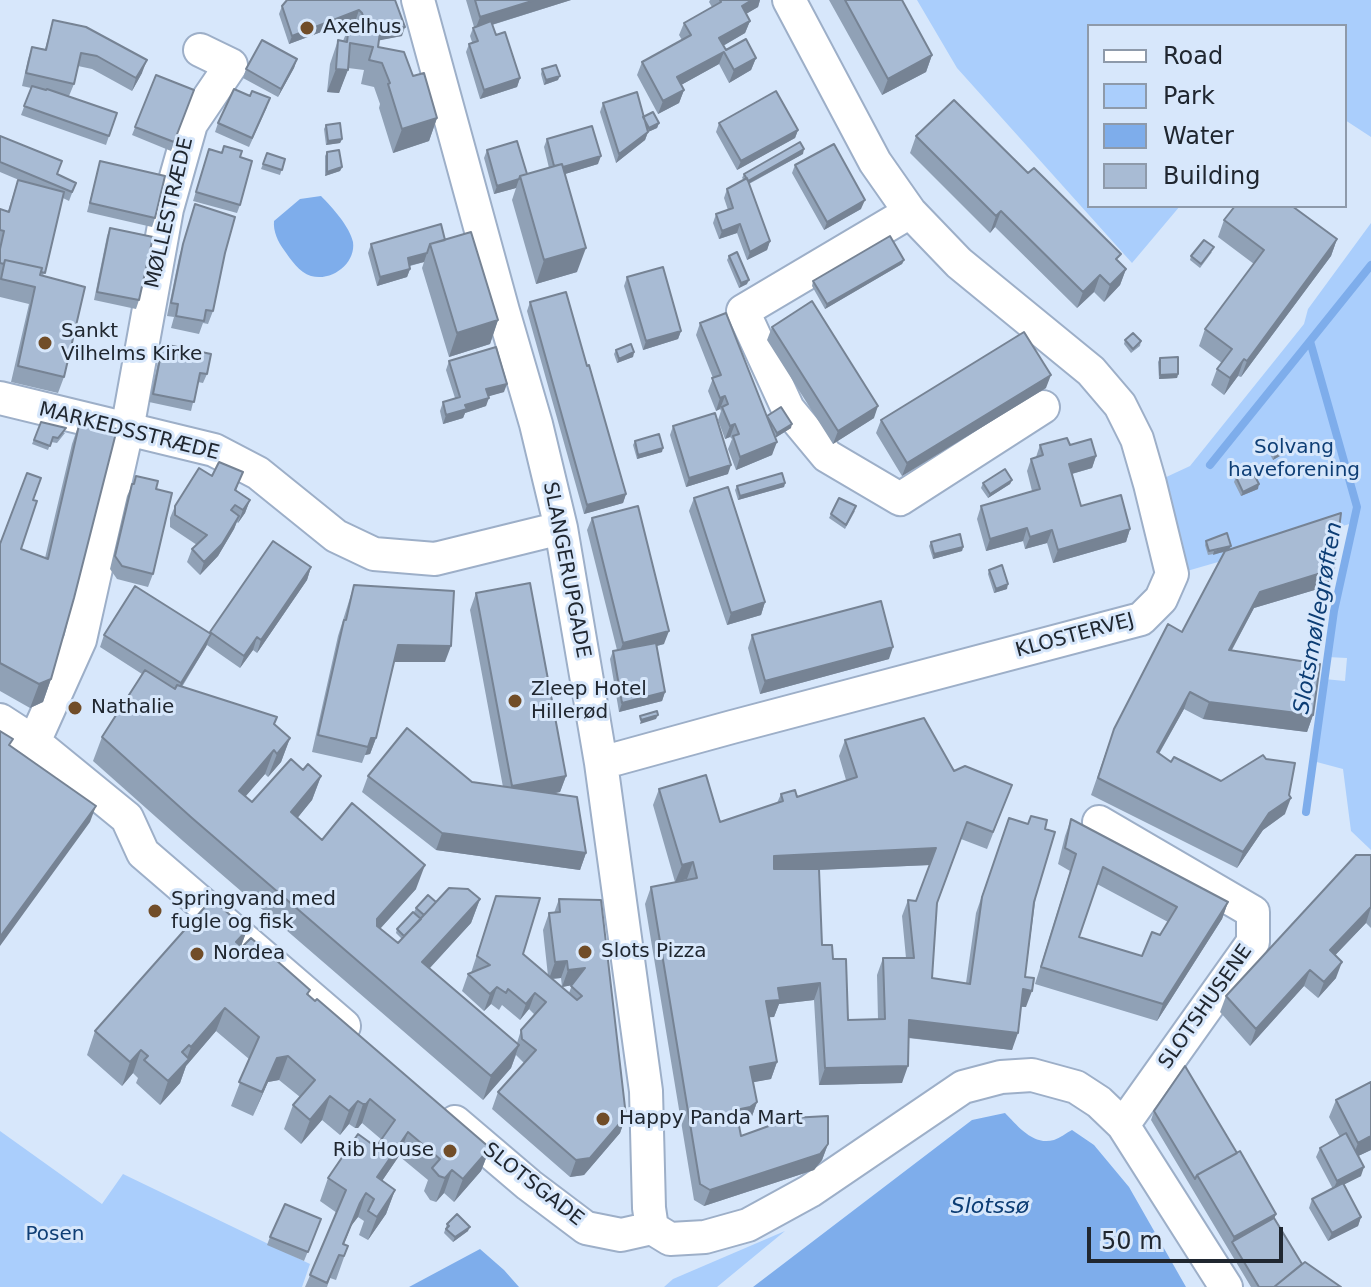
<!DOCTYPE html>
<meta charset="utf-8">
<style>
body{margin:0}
#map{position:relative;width:1371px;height:1287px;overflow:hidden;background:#d7e7fb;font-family:"DejaVu Sans",sans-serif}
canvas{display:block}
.legend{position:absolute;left:1087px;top:24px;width:260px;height:184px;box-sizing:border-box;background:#d7e7fb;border:2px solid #8e9aaa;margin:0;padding:10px 14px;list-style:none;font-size:24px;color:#202730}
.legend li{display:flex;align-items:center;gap:16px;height:40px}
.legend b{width:40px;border:2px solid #8e9aaa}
.scale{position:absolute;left:1087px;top:1227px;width:196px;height:36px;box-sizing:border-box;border:4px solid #202730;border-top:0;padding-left:10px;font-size:24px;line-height:28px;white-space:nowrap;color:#202730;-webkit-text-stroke:6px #d7e7fb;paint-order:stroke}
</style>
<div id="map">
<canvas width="1371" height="1287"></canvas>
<ul class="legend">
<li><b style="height:10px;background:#fff"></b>Road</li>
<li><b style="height:22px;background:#aacefc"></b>Park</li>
<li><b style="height:22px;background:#7eadeb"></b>Water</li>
<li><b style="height:22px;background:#a8bbd4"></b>Building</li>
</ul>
<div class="scale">50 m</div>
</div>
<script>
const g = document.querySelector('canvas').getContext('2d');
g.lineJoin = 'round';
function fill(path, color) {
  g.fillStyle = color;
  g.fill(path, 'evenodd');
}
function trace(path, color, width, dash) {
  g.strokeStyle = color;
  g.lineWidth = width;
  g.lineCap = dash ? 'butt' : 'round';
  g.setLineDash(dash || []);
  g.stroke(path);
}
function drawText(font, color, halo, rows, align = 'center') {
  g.font = font + ' "DejaVu Sans",sans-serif';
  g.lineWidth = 6;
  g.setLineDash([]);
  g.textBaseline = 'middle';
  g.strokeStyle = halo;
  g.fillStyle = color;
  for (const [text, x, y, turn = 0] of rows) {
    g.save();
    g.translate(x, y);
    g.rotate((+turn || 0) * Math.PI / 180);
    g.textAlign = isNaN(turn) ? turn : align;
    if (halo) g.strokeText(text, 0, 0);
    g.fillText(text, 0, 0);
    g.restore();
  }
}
const green = new Path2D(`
 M917,0H1371V137L1345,120V26H1089V206H1180L1132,263L957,68Z
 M1371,223V850L1351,831L1343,769L1313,761L1324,679L1345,681L1347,658L1327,657L1334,611L1353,523L1187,571L1162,479L1190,466L1304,324L1308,309Z
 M0,1131L102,1204L123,1174L310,1264L302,1287H0Z
 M785,1231L717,1287H664L673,1279Z`);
const water = new Path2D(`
 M321,196C332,207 350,227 353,242C356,263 332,282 311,276C299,272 291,260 284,250C278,242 273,231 274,221L300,199Z
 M1005,1113C1018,1126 1033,1146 1054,1140C1060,1138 1066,1133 1072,1130L1094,1145L1129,1187L1186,1287H753L972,1120Z
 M480,1249L504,1270L519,1287H409Z`);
const stream = new Path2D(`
 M1210,465L1310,341
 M1306,812L1334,611L1357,507L1310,341L1371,265`);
const minor = new Path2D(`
 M418,0L503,311L536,424L561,528L601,763L646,1091L649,1208L652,1228L670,1239L705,1237L748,1225L810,1191L963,1087L1001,1077L1032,1075L1076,1087L1099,1102L1123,1125L1226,1287
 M910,212L743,311L788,409L827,456L900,499L1043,407
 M0,398L214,450L258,473L336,536L374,554L435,559L561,528
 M0,720L34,742L127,818L143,853L344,1026
 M34,742L80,640L127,430L167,209L191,124L231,65L200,50
 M601,763L732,727L1141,619L1161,599L1172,574L1150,484L1137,439L1120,405L1091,371L959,263L910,212L875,162L789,0
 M1099,822L1253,912V942L1123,1125
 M455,1122L529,1185L586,1228L621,1235L652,1228`);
const wall = new Path2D(`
 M395,0L402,36L379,40L378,47L413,76L437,118L429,141L393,153L379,108L380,104L374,87L361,84L364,70L348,68L339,93L327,92L330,64L338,40L343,41L349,26L361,28L359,21L356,19L289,44L279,14L282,6Z
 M466,0H571L492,25L496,35L520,78L517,87L480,99L466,52L469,44L472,42L470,36L473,28L474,27Z
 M710,0H760L758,7L746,14L750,21L745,33L723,46L726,50L756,58L751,70L729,83L719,64L681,85L684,90L679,103L658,114L637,75L642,62L682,40L679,35L684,23L712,7L709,2Z
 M829,0H902L932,55L926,72L882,95Z
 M53,20L142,73L132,91L92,69L78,66L74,84L69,96L109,136L106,145L21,115L31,88L22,86L28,59L32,47L45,49Z
 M297,59L294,68L278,97L243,78L246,69Z
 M542,69L558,80L544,85L541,74Z
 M156,75L194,90L171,151L132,135Z
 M603,103L644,116L659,123L657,128L648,132L645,140L616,163L600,112Z
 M267,107L249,147L215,132L218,123Z
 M719,123L798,130L795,138L737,170L716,132Z
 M326,125L342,139L340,143L326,145L324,129Z
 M0,136L57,174L76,183L69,201L63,198L43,276L64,377L58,393L11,382L29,304L0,297V209L8,211L14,192L18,180H19L0,172Z
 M916,136L1118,261L1126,269L1120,285L1104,302L1094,292L1077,308L995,227L990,233L910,153Z
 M547,139L598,164L565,174L577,272L536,284L512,200L516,188L494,194L484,158L487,150L527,174L549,168L544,147Z
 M209,149L240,205L237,213L193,201Z
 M327,152L342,167L340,171L325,176V156Z
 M267,153L285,159L280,175L261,169Z
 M803,154L749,184L770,241L767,250L747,260L737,233L719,239L713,223L716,214L728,210L724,198L727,189L744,180L742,178L744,174Z
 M100,161L155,218L152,227L87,212Z
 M795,165L861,209L824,230L792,173Z
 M195,204L225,253L213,311L208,324L203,323L199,334L171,328L174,317L167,316L179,257Z
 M1224,220L1337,239L1331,256L1241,377L1238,376L1224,395L1211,385L1217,369L1222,363L1199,346L1205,329L1254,264L1218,237Z
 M110,228L139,300L136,309L94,300L107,236Z
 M445,240L498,320L490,344L449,357L422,268L424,262L410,266V269L407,277L377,286L368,253L371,244Z
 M1212,252L1200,268L1190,260L1191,256Z
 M729,256L747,284L739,288L727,260Z
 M904,260L902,264L825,309L812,286L813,281Z
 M627,277L681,331L678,339L643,350L624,286Z
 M530,302L587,366L626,494L623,503L584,514L527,311Z
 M700,323L767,416L791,428L775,438L772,455L736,470L728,449L732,439L730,437L725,439L718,420L721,411L720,409L716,411L708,391L713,378L696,335Z
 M772,327L874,418L833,444L767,340Z
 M1125,340L1141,341L1140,346L1131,353L1124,344Z
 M163,344L207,374L203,383L198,382L191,411L149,402L160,353Z
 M616,350L634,352L633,357L617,363L614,354Z
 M1160,358L1178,374L1177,378L1159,379L1158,362Z
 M449,361L504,392L488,396L486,406L465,413L463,418L443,424L440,411L443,402L455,398L446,370Z
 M1046,388L902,476L876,433L881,420Z
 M80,421L51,679L43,702L30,708L0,691V544L33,500L21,549L45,558L72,444Z
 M41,422L65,433L57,443L51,442L48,450L32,444Z
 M673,426L728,474L686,487L670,435Z
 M635,441L662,452L637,459L633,445Z
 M1040,445H1070L1096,456L1092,468L1072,474L1081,506L1130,529L1126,542L1053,563L1047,543L1025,549L1023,541L986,551L977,519L981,506L1032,491L1027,471L1031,459L1036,457Z
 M1270,446L1287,448L1285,453L1273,460L1268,451Z
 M136,476L156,489L153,574L148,587L117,579L110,569L127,496Z
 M212,476L238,485L236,491L250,500L245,513L238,523L237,522L234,529L218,556L200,575L187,562L192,549L197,545L170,527V518L175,506Z
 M1236,477L1258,489L1241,496L1234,482Z
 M1012,480L1010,484L988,498L981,488L983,483Z
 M785,483L784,487L738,500L735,490L737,486Z
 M694,498L765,602L761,615L727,625L689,511Z
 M855,511L845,529L829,518L831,514Z
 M592,518L664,644L657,646L665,692L662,701L619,712L610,659L613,651L617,650L587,530Z
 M273,541L311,567L307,580L257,653L253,650L240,668L207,645L182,687L274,724L290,738L281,762L268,777L265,774L245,797L252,802L303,770L321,776L312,800L297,818L322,840L416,889L380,929L398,943L402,939L396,933L397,929L414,912L416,908L436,902L480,899L471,923L430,968L517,1043L521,1030L535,1015L529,1009L520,1020L502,1005L499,1010L491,1004L484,1011L462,991L468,974L471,973L496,896L523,954L548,976L543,930L549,913H554L559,899L626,1116L620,1133L584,1175L570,1177L492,1109L498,1092L524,1063L516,1055L511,1068L483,1100L183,841L93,761L102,737L142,674L100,647L104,635L210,633ZM561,978L562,987L572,985L569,993L552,979Z
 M1206,541L1328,586L1254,608L1232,650L1313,715L1307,732L1203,719L1184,709L1159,754L1171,762L1285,814L1263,830L1237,868L1091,795L1108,746L1182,632L1225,552L1208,555L1205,545Z
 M931,542L963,547L962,551L933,559L929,546Z
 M989,570L1007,589L994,593L988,574Z
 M354,585L445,662H394L376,738L370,754L365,755L362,763L312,752L338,636Z
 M476,593L566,776L560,792L552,794L586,853L580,870L436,850L362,792L368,776L472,782L503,787L470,610Z
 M752,635L889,659L760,694L748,648Z
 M845,740L954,771L1012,785L987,849L961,839L937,904L932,978L966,983L976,913L1009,818L1045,829L1025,977L1026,1007H1021L1012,1050L908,1038L902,1083L819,1085L814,1000L779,1004L774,1017H769L777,1062L771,1079L753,1082L757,1102L751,1119L744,1124L739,1125L741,1136L828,1144L822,1160L814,1170L704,1206L694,1200L645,904L651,887L688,880L687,879L675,882L653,805L659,789L720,822L777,803L781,794L797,797L846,780L839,756ZM930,865L916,901L908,900L902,916L906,958H883L877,975L878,1019L848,1020L833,959L822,945L819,870Z
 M1071,819L1228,902L1222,919L1157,1021L1035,984L1070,871L1058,864L1065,836ZM1097,884L1168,922L1160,935L1142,956L1079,937Z
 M1371,855V928L1366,923L1335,955L1336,978L1318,998L1304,986L1250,1046L1220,1012L1226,996Z
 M247,930L241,946L310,990L308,995L490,1148L481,1171L454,1202L444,1193L436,1202L430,1200L424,1191L428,1180L399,1156L382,1181L395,1190L386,1214L368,1240L359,1235L364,1221L358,1217L351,1226L344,1244L348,1246L336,1280L330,1278L327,1287H305L337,1213L320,1201L328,1178L376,1147L382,1140L362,1123L358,1128H355L349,1124L340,1135L322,1120L301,1144L284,1129L293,1105L300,1097L279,1080L268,1082L253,1116L231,1106L249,1059L216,1031L186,1066L180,1083L160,1105L136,1083L138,1078L133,1073L122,1086L87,1055L95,1031Z
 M1371,1082V1150L1358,1156L1361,1176L1343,1185L1361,1217L1358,1226L1328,1241L1309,1208L1312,1199L1333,1189L1316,1157L1320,1148L1340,1137L1329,1117L1336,1100Z
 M1154,1111L1237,1153L1276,1214L1274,1218L1302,1264L1341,1287H1251L1151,1120Z
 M321,1219L304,1261L267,1245L270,1237Z
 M447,1224L468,1231L453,1242L444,1233Z`);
const shadedWall = new Path2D(`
 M535,0H571L475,30L480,17Z
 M752,0H760L758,7L737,19L742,6Z
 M359,10L356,19L289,44L292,36Z
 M750,21L745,33L714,51L719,38Z
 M405,27L402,36L366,43L370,34Z
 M724,52L719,64L672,90L677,77Z
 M932,55L926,72L882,95L888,79Z
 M756,58L751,70L729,83L734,70Z
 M297,59L294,68L278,97L281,89Z
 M147,60L142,73L132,91L136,78Z
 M336,69L348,70L339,93L327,92Z
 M560,76L558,80L544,85L546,80Z
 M520,78L517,87L480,99L484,90Z
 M684,90L679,103L658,114L663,101Z
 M437,118L429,141L393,153L402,129Z
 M659,123L657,128L648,132L649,128Z
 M798,130L795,138L737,170L741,161Z
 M648,132L645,140L616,163L619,154Z
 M342,139L340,143L326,145L328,141Z
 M804,149L803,154L746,185L748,181Z
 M601,156L598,164L552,178L555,169Z
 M342,167L340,171L325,176L327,172Z
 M519,179L516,188L494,194L497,186Z
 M865,200L861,209L824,230L827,222Z
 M1001,211L995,227L990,233L996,216Z
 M740,224L737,233L719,239L722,231Z
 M1337,239L1331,256L1241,377L1247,361Z
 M770,241L767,250L747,260L750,252Z
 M586,248L577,272L536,284L544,260Z
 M427,253L424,262L404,267L408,258Z
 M904,260L902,264L825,309L827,304Z
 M410,269L407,277L377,286L380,277Z
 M1126,269L1120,285L1104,302L1110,285Z
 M1100,275L1094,292L1077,308L1083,292Z
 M749,280L747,284L739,288L741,283Z
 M498,320L490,344L449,357L457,333Z
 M681,331L678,339L643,350L646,341Z
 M634,352L633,357L617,363L619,359Z
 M1244,359L1238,376L1224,395L1230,378Z
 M1178,374L1177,378L1159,379L1160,375Z
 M1051,375L1046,388L902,476L907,463Z
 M507,384L504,392L483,398L486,389Z
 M725,396L720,409L716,411L720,398Z
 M489,398L486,406L465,413L463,418L443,424L446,415L465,405Z
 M878,406L874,418L833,444L838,431Z
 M735,424L730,437L725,439L730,426Z
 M792,424L791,428L775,438L777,433Z
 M777,442L772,455L736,470L740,457Z
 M663,448L662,452L637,459L638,455Z
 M1287,448L1285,453L1273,460L1275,455Z
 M1096,456L1092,468L1064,476L1069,464Z
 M731,465L728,474L686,487L689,478Z
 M1012,480L1010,484L988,498L990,494Z
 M785,483L784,487L738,500L740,496Z
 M1259,484L1258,489L1241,496L1243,492Z
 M626,494L623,503L584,514L587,505Z
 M250,500L245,513L238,523L243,510Z
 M239,516L234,529L218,556L200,575L204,562Z
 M1027,528L1023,541L986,551L990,539Z
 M1130,529L1126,542L1053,563L1058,550Z
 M1052,530L1047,543L1025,549L1030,537Z
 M1231,546L1229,550L1213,555L1214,551Z
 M963,547L962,551L933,559L934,554Z
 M311,567L307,580L257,653L261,640Z
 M1334,569L1328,586L1254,608L1223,666L1229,650L1260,592Z
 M1008,584L1007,589L994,593L996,589Z
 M765,602L761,615L727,625L731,613Z
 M669,631L664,644L618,656L623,643Z
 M211,634L206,647L176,695L181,683Z
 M257,637L253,650L240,668L244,656Z
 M398,645L451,646L445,662H392Z
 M893,647L889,659L760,694L765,681Z
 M51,679L43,702L30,708L39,684Z
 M665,692L662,701L619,712L622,703Z
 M1190,692L1184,709L1150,769L1157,752Z
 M1209,702L1313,715L1307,732L1203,719Z
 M658,715L656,719L640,724L641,720Z
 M290,738L281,762L268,777L277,754Z
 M371,738H376L370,754L365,755Z
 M274,750L265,774L230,814L239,791Z
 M321,776L312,800L283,836L291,812Z
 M566,776L560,792L506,802L512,786Z
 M1291,798L1285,814L1263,830L1237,868L1243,852L1269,813Z
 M96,806L90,822L0,946V937Z
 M442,833L586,853L580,870L436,850Z
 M936,848L930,865L768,872L774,856Z
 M693,862L687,879L675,882L682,865Z
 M425,865L416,889L368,942L377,919Z
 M480,899L471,923L414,985L422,962Z
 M1228,902L1222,919L1157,1021L1163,1004Z
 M1371,907L1366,923L1324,967L1330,950Z
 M247,930L238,954L236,942Z
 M567,961L561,978L549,979L555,962Z
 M1342,962L1336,978L1318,998L1324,982Z
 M585,968L579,984L562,987L568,970Z
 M1310,970L1304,986L1250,1046L1256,1029Z
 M820,983L814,1000L779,1004L774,1017L760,1018L766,1001L778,988Z
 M497,987L491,1004L484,1011L490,994Z
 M1023,989L1032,991L1026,1007L1017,1006Z
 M535,993L529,1009L520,1020L526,1004Z
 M225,1008L216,1031L186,1066L180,1083L160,1105L168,1081L185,1063L191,1047Z
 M909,1020L1018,1033L1012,1050L903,1037Z
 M519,1045L511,1068L483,1100L491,1076Z
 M141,1050L133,1073L122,1086L130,1062Z
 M288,1056L279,1080L268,1082L253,1116L277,1058Z
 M777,1062L771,1079L744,1084L750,1067Z
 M908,1066L902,1083L819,1085L825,1068Z
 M330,1096L322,1120L301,1144L310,1120Z
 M370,1099L362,1123L358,1128H355L363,1104Z
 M358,1101L349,1124L340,1135L349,1111Z
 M757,1102L751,1119L744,1124L730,1127L736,1110Z
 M626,1116L620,1133L584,1175L570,1177L576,1160Z
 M408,1132L399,1156L371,1197L377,1177Z
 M1371,1136V1150L1352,1159L1358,1143Z
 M828,1144L822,1160L814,1170L704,1206L710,1190Z
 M490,1148L481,1171L454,1202L463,1179Z
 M1364,1167L1361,1176L1333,1190L1337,1181Z
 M452,1170L444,1193L436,1202L445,1178Z
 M395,1190L386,1214L368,1240L377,1217Z
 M366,1193L358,1217L351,1226L339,1255L360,1203Z
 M1276,1214L1271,1227L1232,1242L1234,1237Z
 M1361,1217L1358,1226L1328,1241L1332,1233Z
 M470,1227L468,1231L453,1242L455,1237Z`);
const building = new Path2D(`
 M287,0H395L405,27L380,32L368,30L362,13L359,10L292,36L282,6Z
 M475,0H535L480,17Z
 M720,0H752L742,6L750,21L719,38L726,50L746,39L756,58L734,70L724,52L677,77L684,90L663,101L642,62L691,35L684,23L721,2Z
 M845,0H902L932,55L888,79Z
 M53,20L86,27L147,60L136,78L97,56L81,53L74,84L26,73L32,47L46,50Z
 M491,21L496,35L505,32L520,78L484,90L469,44L478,41L473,28Z
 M349,26L380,32L378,47L404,52L413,76L424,73L437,118L402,129L388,84L390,83L382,63L369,60L373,47L350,43L348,70L336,69L338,40L347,42Z
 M262,40L297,59L281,89L246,69Z
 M556,65L560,76L546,80L542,69Z
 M156,75L194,90L174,142L135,127Z
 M32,86L46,90L47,89L117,113L109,136L24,106Z
 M234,89L250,96L252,91L270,98L252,138L218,123Z
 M776,91L798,130L741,161L719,123Z
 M637,92L648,132L619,154L603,103Z
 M954,100L1028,173L1034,168L1121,254L1116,259L1126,269L1110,285L1100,275L1083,292L1001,211L996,216L916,136Z
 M653,112L659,123L649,128L643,117Z
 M340,123L342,139L328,141L326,125Z
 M592,126L601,156L563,167L562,164L554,166L547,139Z
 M0,136L62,161L57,174L76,183L72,192L0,162Z
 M517,141L527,174L520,176L519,179L497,186L487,150Z
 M800,142L804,149L748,181L744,174Z
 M834,144L865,200L827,222L795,165Z
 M224,146L242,151L240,157L252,161L240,205L196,192L209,149L222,153Z
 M339,150L342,167L327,172V152Z
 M267,153L285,159L282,170L263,164Z
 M100,161L165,176L155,218L90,203Z
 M562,164L586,248L544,260L520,176Z
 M747,178L770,241L750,252L740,224L722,231L716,214L733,208L727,189Z
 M18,180L64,192L45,273L41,272L42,268L5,260L4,264L0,263V249L4,231L0,230V209L9,212Z
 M195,204L235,217L225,253L213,311L206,310L204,321L176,316L178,304L171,303L183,244Z
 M1235,206H1292L1337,239L1247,361L1244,359L1230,378L1217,369L1232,349L1205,329L1264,250L1224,220Z
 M441,224L445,240L430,244L427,253L408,258L410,269L380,277L371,244Z
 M110,228L153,237L139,300L97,292Z
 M471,232L498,320L457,333L430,244Z
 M890,236L904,260L827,304L813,281Z
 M1204,240L1214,247L1201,264L1191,256Z
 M737,252L749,280L741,283L729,256Z
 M5,260L42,268L40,275L85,287L64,377L18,366L35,287L1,279Z
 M663,267L681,331L646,341L627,277Z
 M566,292L587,366L589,365L626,494L587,505L530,302Z
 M812,301L878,406L838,431L772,327Z
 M726,313L777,442L740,457L733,436L739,434L735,424L730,426L722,407L728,404L725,396L720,398L712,378L721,375L700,323Z
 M1024,332L1051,375L907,463L881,420Z
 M1133,333L1141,341L1133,349L1125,340Z
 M163,344L211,354L207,374L200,373L194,402L153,394Z
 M631,344L634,352L619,359L616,350Z
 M496,347L507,384L486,389L489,398L465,405L467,409L446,415L443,402L460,397L449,361Z
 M1178,357V374L1160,375V358Z
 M781,407L792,424L777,433L767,416Z
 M715,413L731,465L689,478L673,426Z
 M80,421L117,429L74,598L51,679L39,684L0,663V544L27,473L41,478L33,500L37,501L21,549L48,559Z
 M41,422L66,428L58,438L53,437L50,446L34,440Z
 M659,434L663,448L638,455L635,441Z
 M1067,438L1070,445L1091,439L1096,456L1069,464L1081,506L1121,495L1130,529L1058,550L1052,530L1030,537L1027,528L990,539L981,506L1040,489L1031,459L1043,455L1040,445Z
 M1281,439L1287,448L1275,455L1270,446Z
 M219,462L243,472L235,490L250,500L243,510L235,505L231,510L239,516L222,544L204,562L192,549L207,535L175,515V506L199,468L212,476Z
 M1005,469L1012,480L990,494L983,483Z
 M1251,469L1259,484L1243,492L1236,477Z
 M782,473L785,483L740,496L737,486Z
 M136,476L158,481L156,489L172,493L153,574L122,566L115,556L132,484H134Z
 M728,487L765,602L731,613L694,498Z
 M839,498L856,506L846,525L831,514Z
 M638,506L669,631L623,643L592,518Z
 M1341,513L1334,569L1260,592L1229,650L1320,664L1313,715L1209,702L1190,692L1157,752L1171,762L1174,757L1221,781L1263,755L1266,759L1295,763L1289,795L1291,798L1269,813L1243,852L1098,778L1114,729L1168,624L1182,632L1225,551Z
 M1227,533L1231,546L1209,551L1206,541Z
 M960,534L963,547L934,554L931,542Z
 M273,541L311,567L261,640L257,637L244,656L210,632Z
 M1002,565L1008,584L996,589L989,570Z
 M530,583L566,776L512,786L476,593Z
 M354,585L454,591L451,646L398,645L376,738H371L368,747L318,735L344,620H346Z
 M135,586L211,634L181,683L104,635Z
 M881,601L893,647L765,681L752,635Z
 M656,643L665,692L622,703L613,651Z
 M145,670L175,689L177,685L277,717L274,724L290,738L277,754L274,750L239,791L252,802L291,759L303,770L308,764L321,776L291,812L322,840L352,803L425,865L377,919V926L398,943L449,888L468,889L480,899L422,962L519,1045L491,1076L192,818L102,737Z
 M657,711L658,715L641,720L640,716Z
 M924,718L954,771L965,766L1012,785L993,832L967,822L937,903L932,978L970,984L982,897L1009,818L1028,824L1031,816L1047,820L1045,829L1055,832L1034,902L1025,977L1034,978L1032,991L1023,989L1018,1033L909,1020L908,1066L825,1068L820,983L778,988L780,1000L766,1001L777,1062L750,1067L757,1102L750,1107L736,1110L741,1136L791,1118L828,1116V1144L820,1154L710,1190L700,1184L651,887L697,878L693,862L682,865L659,789L706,775L720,822L783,801L781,794L795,790L797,797L857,777L845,740ZM936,848L916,901L908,900L914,958H883L885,1019L848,1020L846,959H833L832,945H822L819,869H774V856Z
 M407,728L472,782L577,797L586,853L442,833L368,776Z
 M0,731L13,739L9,745L96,806L0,937Z
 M1071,819L1228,902L1163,1004L1041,967L1076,854L1065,848ZM1103,867L1177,907L1160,935L1152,932L1142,956L1079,937Z
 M1356,855H1371V907L1330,950L1342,962L1324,982L1310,970L1256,1029L1226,996Z
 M428,895L436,902L424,915L416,908Z
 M496,896L540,898L523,954L577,1000L582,996L571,986L585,968L568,970L567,961L555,962L549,913L560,912L559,899L601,900L626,1116L590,1158L576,1160L498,1092L536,1050L522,1039L521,1030L546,1002L535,993L526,1004L508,989L506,993L497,987L490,994L468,974L490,965L477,956Z
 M212,899L247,930L236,942L242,947L251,938L310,990L307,994L315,1001L317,999L490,1148L463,1179L452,1170L445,1178L439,1176L432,1168L440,1159L408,1132L377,1177L395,1190L377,1217L368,1211L374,1199L366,1193L360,1203L343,1244L348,1246L344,1256L339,1255L327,1283L310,1275L346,1190L328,1178L358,1134L376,1147L395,1120L370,1099L366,1104H363L358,1101L349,1111L330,1096L310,1120L293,1105L315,1080L288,1056L277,1058L262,1092L239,1082L259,1037L225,1008L191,1047L189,1045L182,1052L189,1059L168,1081L144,1060L148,1056L141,1050L130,1062L95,1031Z
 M413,912L421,919L404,936L397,929Z
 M1185,1066L1237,1153L1197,1175L1195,1179L1154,1111Z
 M1371,1082V1136L1358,1143L1336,1100Z
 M1346,1133L1364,1167L1337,1181L1320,1148Z
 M1240,1151L1276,1214L1234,1237L1197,1175Z
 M1343,1183L1361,1217L1332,1233L1312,1199Z
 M285,1204L321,1219L308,1252L270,1237Z
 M457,1214L470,1227L455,1237L446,1229L449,1226L447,1224Z
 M1274,1218L1302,1264L1274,1287H1259L1232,1242Z
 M1305,1262L1341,1287H1274Z`);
const markers = [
 [307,28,8,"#714d28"],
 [45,343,8,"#714d28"],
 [515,701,8,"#714d28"],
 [75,708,8,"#714d28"],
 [155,911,8,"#714d28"],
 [585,952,8,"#714d28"],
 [197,954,8,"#714d28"],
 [603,1119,8,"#714d28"],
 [450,1151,8,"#714d28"]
];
const poiNames = [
 ["Axelhus",323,28],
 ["Sankt",61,332],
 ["Vilhelms Kirke",61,355],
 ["Zleep Hotel",531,690],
 ["Hillerød",531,713],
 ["Nathalie",91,708],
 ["Springvand med",171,900],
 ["fugle og fisk",171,923],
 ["Slots Pizza",601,952],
 ["Nordea",213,954],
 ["Happy Panda Mart",619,1119],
 ["Rib House",434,1151,"right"]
];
const streetNames = [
 ["MØLLESTRÆDE",170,213,-77],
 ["MARKEDSSTRÆDE",129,432,14],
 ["SLANGERUPGADE",566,570,79],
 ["KLOSTERVEJ",1075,636,-15],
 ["SLOTSHUSENE",1206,1007,-55],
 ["SLOTSGADE",533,1185,38]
];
const parkNames = [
 ["Solvang",1294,448],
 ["haveforening",1294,471],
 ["Posen",55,1235]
];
const waterNames = [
 ["Slotsmøllegrøften",1319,618,-80],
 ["Slotssø",990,1207]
];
fill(green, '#aacefc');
fill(water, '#7eadeb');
trace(stream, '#7eadeb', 8);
trace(minor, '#9dafc8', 36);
trace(minor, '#fff', 32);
fill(wall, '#90a1b6');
fill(shadedWall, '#768394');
fill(building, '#a8bbd4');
trace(building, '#768394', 2);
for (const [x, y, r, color] of markers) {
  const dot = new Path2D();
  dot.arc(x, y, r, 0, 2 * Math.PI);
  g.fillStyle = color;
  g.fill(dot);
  trace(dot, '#d7e7fb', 3);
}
drawText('20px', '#202730', '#d7e7fb', poiNames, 'left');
drawText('20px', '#202730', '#d7e7fb', streetNames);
drawText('20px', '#0e3e75', '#d7e7fb', parkNames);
drawText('italic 22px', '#0c3d74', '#d7e7fb', waterNames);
</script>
